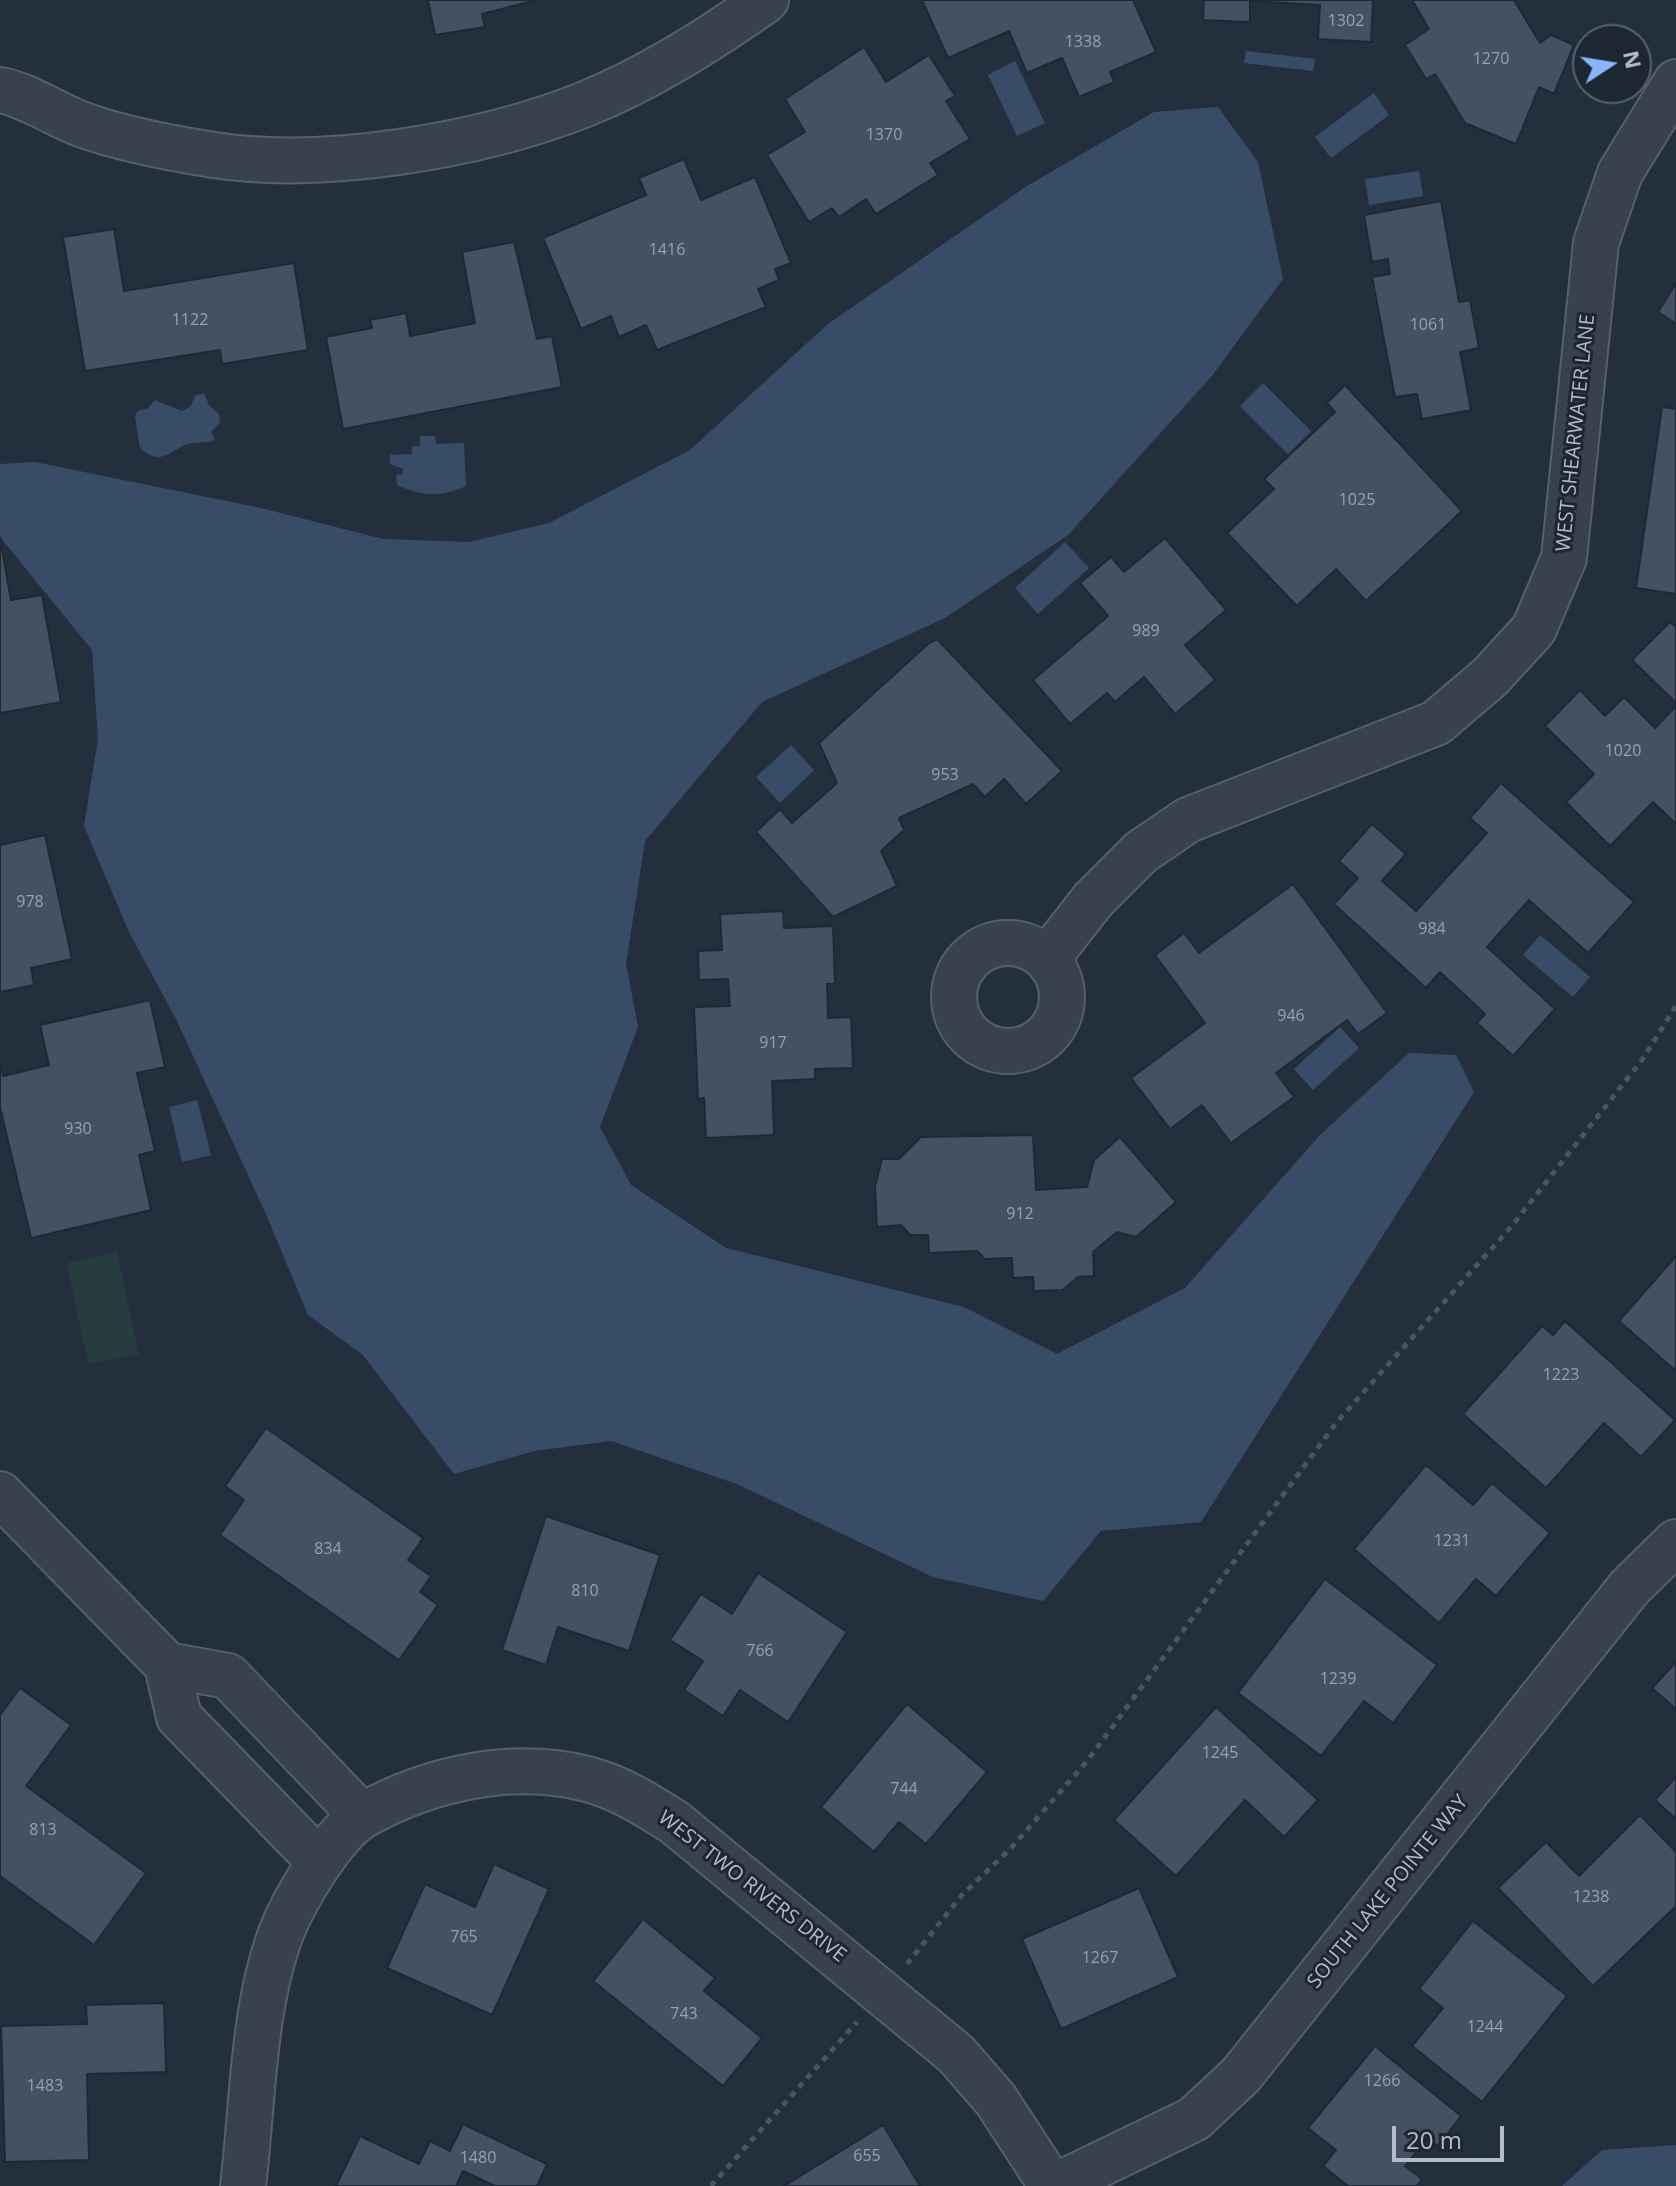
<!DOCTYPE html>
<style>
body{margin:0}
#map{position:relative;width:1676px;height:2186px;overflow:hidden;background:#242f3e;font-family:"Open Sans",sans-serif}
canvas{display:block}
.north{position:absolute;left:1572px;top:24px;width:80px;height:80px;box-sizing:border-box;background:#1d2633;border:2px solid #59626f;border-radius:50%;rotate:78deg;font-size:22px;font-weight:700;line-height:32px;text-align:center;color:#b4bcc9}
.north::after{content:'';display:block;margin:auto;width:28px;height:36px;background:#8ab4f8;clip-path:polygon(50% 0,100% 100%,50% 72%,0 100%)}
.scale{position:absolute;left:1392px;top:2126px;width:112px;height:36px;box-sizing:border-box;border:4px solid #b4bcc9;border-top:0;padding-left:10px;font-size:24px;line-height:28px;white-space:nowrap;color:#b4bcc9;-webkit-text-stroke:6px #1d2633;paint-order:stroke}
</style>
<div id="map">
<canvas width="1676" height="2186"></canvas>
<div class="north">N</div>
<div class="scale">20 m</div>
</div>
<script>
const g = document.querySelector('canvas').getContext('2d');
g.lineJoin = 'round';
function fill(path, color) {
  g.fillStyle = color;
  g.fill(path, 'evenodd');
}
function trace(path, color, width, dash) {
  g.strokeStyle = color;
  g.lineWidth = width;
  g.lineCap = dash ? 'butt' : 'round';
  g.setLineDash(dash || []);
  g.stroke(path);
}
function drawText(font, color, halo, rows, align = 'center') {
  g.font = font + ' "Open Sans",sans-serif';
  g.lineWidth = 6;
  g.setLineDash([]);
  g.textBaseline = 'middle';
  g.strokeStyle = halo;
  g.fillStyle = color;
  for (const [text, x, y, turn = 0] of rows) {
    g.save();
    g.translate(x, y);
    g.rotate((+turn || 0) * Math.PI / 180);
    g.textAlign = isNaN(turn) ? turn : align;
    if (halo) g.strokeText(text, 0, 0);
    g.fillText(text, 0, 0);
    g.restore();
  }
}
const green = new Path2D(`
 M117,1252L139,1354L88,1364L67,1263Z`);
const water = new Path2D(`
 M1246,51L1315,59L1313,71L1244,63Z
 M1015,61L1045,123L1017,136L988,75Z
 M1374,93L1389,115L1331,158L1315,137Z
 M1218,107L1258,162L1283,279L1212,376L1068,535L945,618L762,702L645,841L626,964L638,1027L600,1127L631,1185L726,1248L964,1307L1057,1354L1185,1288L1320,1135L1409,1053L1456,1055L1474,1092L1201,1522L1101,1531L1043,1601L933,1577L737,1484L611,1441L534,1451L454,1474L363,1355L308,1315L266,1214L176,1019L129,932L84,826L98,739L92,650L0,537V464L35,462L261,508L383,539L469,542L549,523L690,450L828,324L1027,186L1154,112Z
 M1419,171L1423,196L1369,205L1365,179Z
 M1263,383L1311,431L1288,454L1240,406Z
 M204,393L209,405L219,414L220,422L211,432L215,440C206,444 197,441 188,444C168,451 162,467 140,448L135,416L138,411L147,409L155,400L182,411L191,406L195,396Z
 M420,436H435L436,444L464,443L466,486C436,499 421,495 397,485L396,475L403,474V469L390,464V455L412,454V446H420Z
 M1065,542L1089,568L1038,614L1015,588Z
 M791,745L814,770L780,803L756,777Z
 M1540,935L1590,977L1573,997L1523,955Z
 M1340,1027L1359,1048L1313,1090L1294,1069Z
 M197,1100L211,1155L182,1162L169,1107Z
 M1676,2145V2186H1562L1602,2150Z`);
const building = new Path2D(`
 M428,0H537L482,14L485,27L435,35Z
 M922,0H1133L1156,52L1110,72L1114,82L1079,97L1062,58L1027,73L1009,31L948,58Z
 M1204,0H1373L1371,42L1318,39L1320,5L1250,1V22L1203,20Z
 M1412,0H1514L1540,43L1551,35L1574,45L1554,94L1539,87L1516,144L1465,123L1435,74L1426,79L1405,45L1429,29Z
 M864,47L886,82L929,55L955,96L946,101L970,139L930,163L938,175L876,214L866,199L839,217L832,208L809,222L767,155L805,132L785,99Z
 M684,159L701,200L755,177L791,263L775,269L779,280L758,289L766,307L657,350L646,325L619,337L611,316L581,329L543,238L646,195L639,178Z
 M1441,201L1459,302L1470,300L1479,348L1460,352L1471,410L1422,419L1417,394L1395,397L1372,277L1390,274L1388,259L1372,262L1364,215Z
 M114,229L124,291L294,263L308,350L222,364L220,350L85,371L63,237Z
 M514,242L537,339L552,336L562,387L343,429L326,337L372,328L370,320L406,313L410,336L475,323L462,252Z
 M1676,283V324L1658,312Z
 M1345,385L1462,511L1366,601L1336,569L1297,606L1227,533L1274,489L1264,479L1335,412L1327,403Z
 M1662,407L1676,409V594L1636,588Z
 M0,538L11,600L42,595L61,702L0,713Z
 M1165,538L1226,610L1185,645L1215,680L1175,714L1144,677L1115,702L1107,693L1070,724L1033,680L1108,616L1080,583L1111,557L1124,572Z
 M1670,622L1676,627V703L1632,660Z
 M937,639L1062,771L1026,804L1004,779L985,797L973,784L899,818L904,830L881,851L897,886L833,917L756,832L780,809L792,823L837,783L819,743L928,644Z
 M1580,690L1605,716L1624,697L1655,728L1676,706V824L1653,802L1610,846L1566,802L1594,774L1545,726Z
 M1501,783L1634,902L1588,953L1529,900L1487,947L1555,1009L1513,1056L1477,1023L1485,1014L1440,972L1426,988L1334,904L1358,878L1339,861L1372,824L1406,854L1382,881L1416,911L1487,833L1470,818Z
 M45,835L72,959L31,968L34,985L0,992V845Z
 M1293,884L1387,1013L1358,1034L1347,1020L1276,1073L1294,1097L1231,1143L1202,1105L1170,1129L1131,1078L1205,1023L1155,955L1184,933L1199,953Z
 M783,911L784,928L833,926L835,984H827L828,1018L851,1017L853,1068L815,1069V1079L772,1081L774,1135L706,1138L704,1098L698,1099L694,1007L730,1006L728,979L699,980L698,951L722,950L720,914Z
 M150,1000L165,1067L137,1073L155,1151L139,1155L151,1210L31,1238L0,1107V1062L3,1076L49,1065L40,1025Z
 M1033,1135L1036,1190L1087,1187L1094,1160L1120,1137L1176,1202L1136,1237L1117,1232L1093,1252L1094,1276L1078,1277L1063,1290L1034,1291L1033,1277L1013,1278L1012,1258L985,1259L977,1251L929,1253L928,1235H910L901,1225L877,1227L875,1187L882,1159H899L921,1137Z
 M1676,1256V1371L1619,1321Z
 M1565,1321L1675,1420L1641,1457L1604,1423L1546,1488L1463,1414L1542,1326L1553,1335Z
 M266,1428L423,1538L408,1560L431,1576L420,1592L438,1605L399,1660L220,1535L244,1500L225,1486Z
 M1426,1465L1473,1505L1492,1483L1550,1533L1496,1596L1476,1579L1439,1623L1354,1549Z
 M546,1516L660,1555L629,1651L558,1627L546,1665L502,1650Z
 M758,1573L847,1632L788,1722L740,1690L723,1716L684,1690L703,1661L670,1640L701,1594L732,1614Z
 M1325,1579L1437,1665L1393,1723L1364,1701L1321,1756L1238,1693Z
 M1676,1662V1709L1652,1688Z
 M20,1688L71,1725L26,1786L146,1873L94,1945L0,1876V1715Z
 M907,1704L987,1772L926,1844L899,1822L874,1852L821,1807Z
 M1216,1707L1318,1800L1284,1837L1245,1800L1176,1876L1114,1820Z
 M1676,1777V1819L1655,1800Z
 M1640,1815L1676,1852V1906L1593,1986L1498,1888L1546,1842L1579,1876Z
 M494,1864L549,1889L492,2015L387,1968L425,1884L475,1907Z
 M1139,1888L1178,1977L1061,2029L1022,1939Z
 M643,1919L715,1978L704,1991L762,2038L723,2086L593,1981Z
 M1473,1921L1567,1996L1482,2102L1412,2046L1443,2008L1419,1989Z
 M164,2003L166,2072L87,2074L89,2160L5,2162L1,2026L87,2024L86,2005Z
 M1375,2046L1461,2116L1438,2146L1427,2138L1405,2166L1422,2179L1417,2186H1348L1323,2166L1336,2150L1308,2128Z
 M463,2124L547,2164L537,2186H495L463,2171L456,2186H336L360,2136L419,2164L430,2141L450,2151Z
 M883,2125L920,2186H784Z`);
const path = new Path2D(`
 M907,1964L962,1895L1011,1848L1088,1760L1336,1423L1511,1227L1642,1060L1676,1006
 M711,2186L857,2022`);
const minor = new Path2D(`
 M0,90C27,95 53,113 78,123C120,139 169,148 214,155C323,172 479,146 583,105C648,79 709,40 766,0
 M954 997a54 54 0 1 1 108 0a54 54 0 1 1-108 0Z
 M1047,959L1093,900L1141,852L1188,820L1436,723L1490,677L1534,629L1564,558L1596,243L1620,173L1676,82
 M0,1494L167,1665
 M319,1861L179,1717L167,1665L228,1676L362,1816
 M243,2186C253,2104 252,2012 281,1933C294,1900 333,1833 364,1815C430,1778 513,1760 587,1779C619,1787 647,1805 674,1822L956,2054L996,2100L1052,2186
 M1055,2186L1194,2119L1241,2075L1630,1587L1676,1542`);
const numberNames = [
 ["1302",1346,21],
 ["1338",1083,42],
 ["1270",1491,59],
 ["1370",884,135],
 ["1416",667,250],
 ["1122",190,320],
 ["1061",1428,325],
 ["1025",1357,500],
 ["989",1146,631],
 ["1020",1623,751],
 ["953",945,775],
 ["978",30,902],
 ["984",1432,929],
 ["946",1291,1016],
 ["917",773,1043],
 ["930",78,1129],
 ["912",1020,1214],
 ["1223",1561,1375],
 ["1231",1452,1541],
 ["834",328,1549],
 ["810",585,1591],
 ["766",760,1651],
 ["1239",1338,1679],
 ["1245",1220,1753],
 ["744",904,1789],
 ["813",43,1830],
 ["1238",1591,1897],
 ["765",464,1937],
 ["1267",1100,1958],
 ["743",684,2014],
 ["1244",1485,2027],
 ["1266",1382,2081],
 ["1483",45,2086],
 ["655",867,2156],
 ["1480",478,2158]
];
const streetNames = [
 ["WEST SHEARWATER LANE",1576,433,-84],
 ["WEST TWO RIVERS DRIVE",752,1887,38],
 ["SOUTH LAKE POINTE WAY",1388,1892,-51]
];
fill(green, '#263c3f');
fill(water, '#394c67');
fill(building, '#455162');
trace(building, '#1f2835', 2);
trace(minor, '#565f6c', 48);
trace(path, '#44595c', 5, [6, 6]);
trace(minor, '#38414e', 44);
drawText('16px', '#98a1af', null, numberNames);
drawText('20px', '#b4bcc9', '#1d2633', streetNames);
</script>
